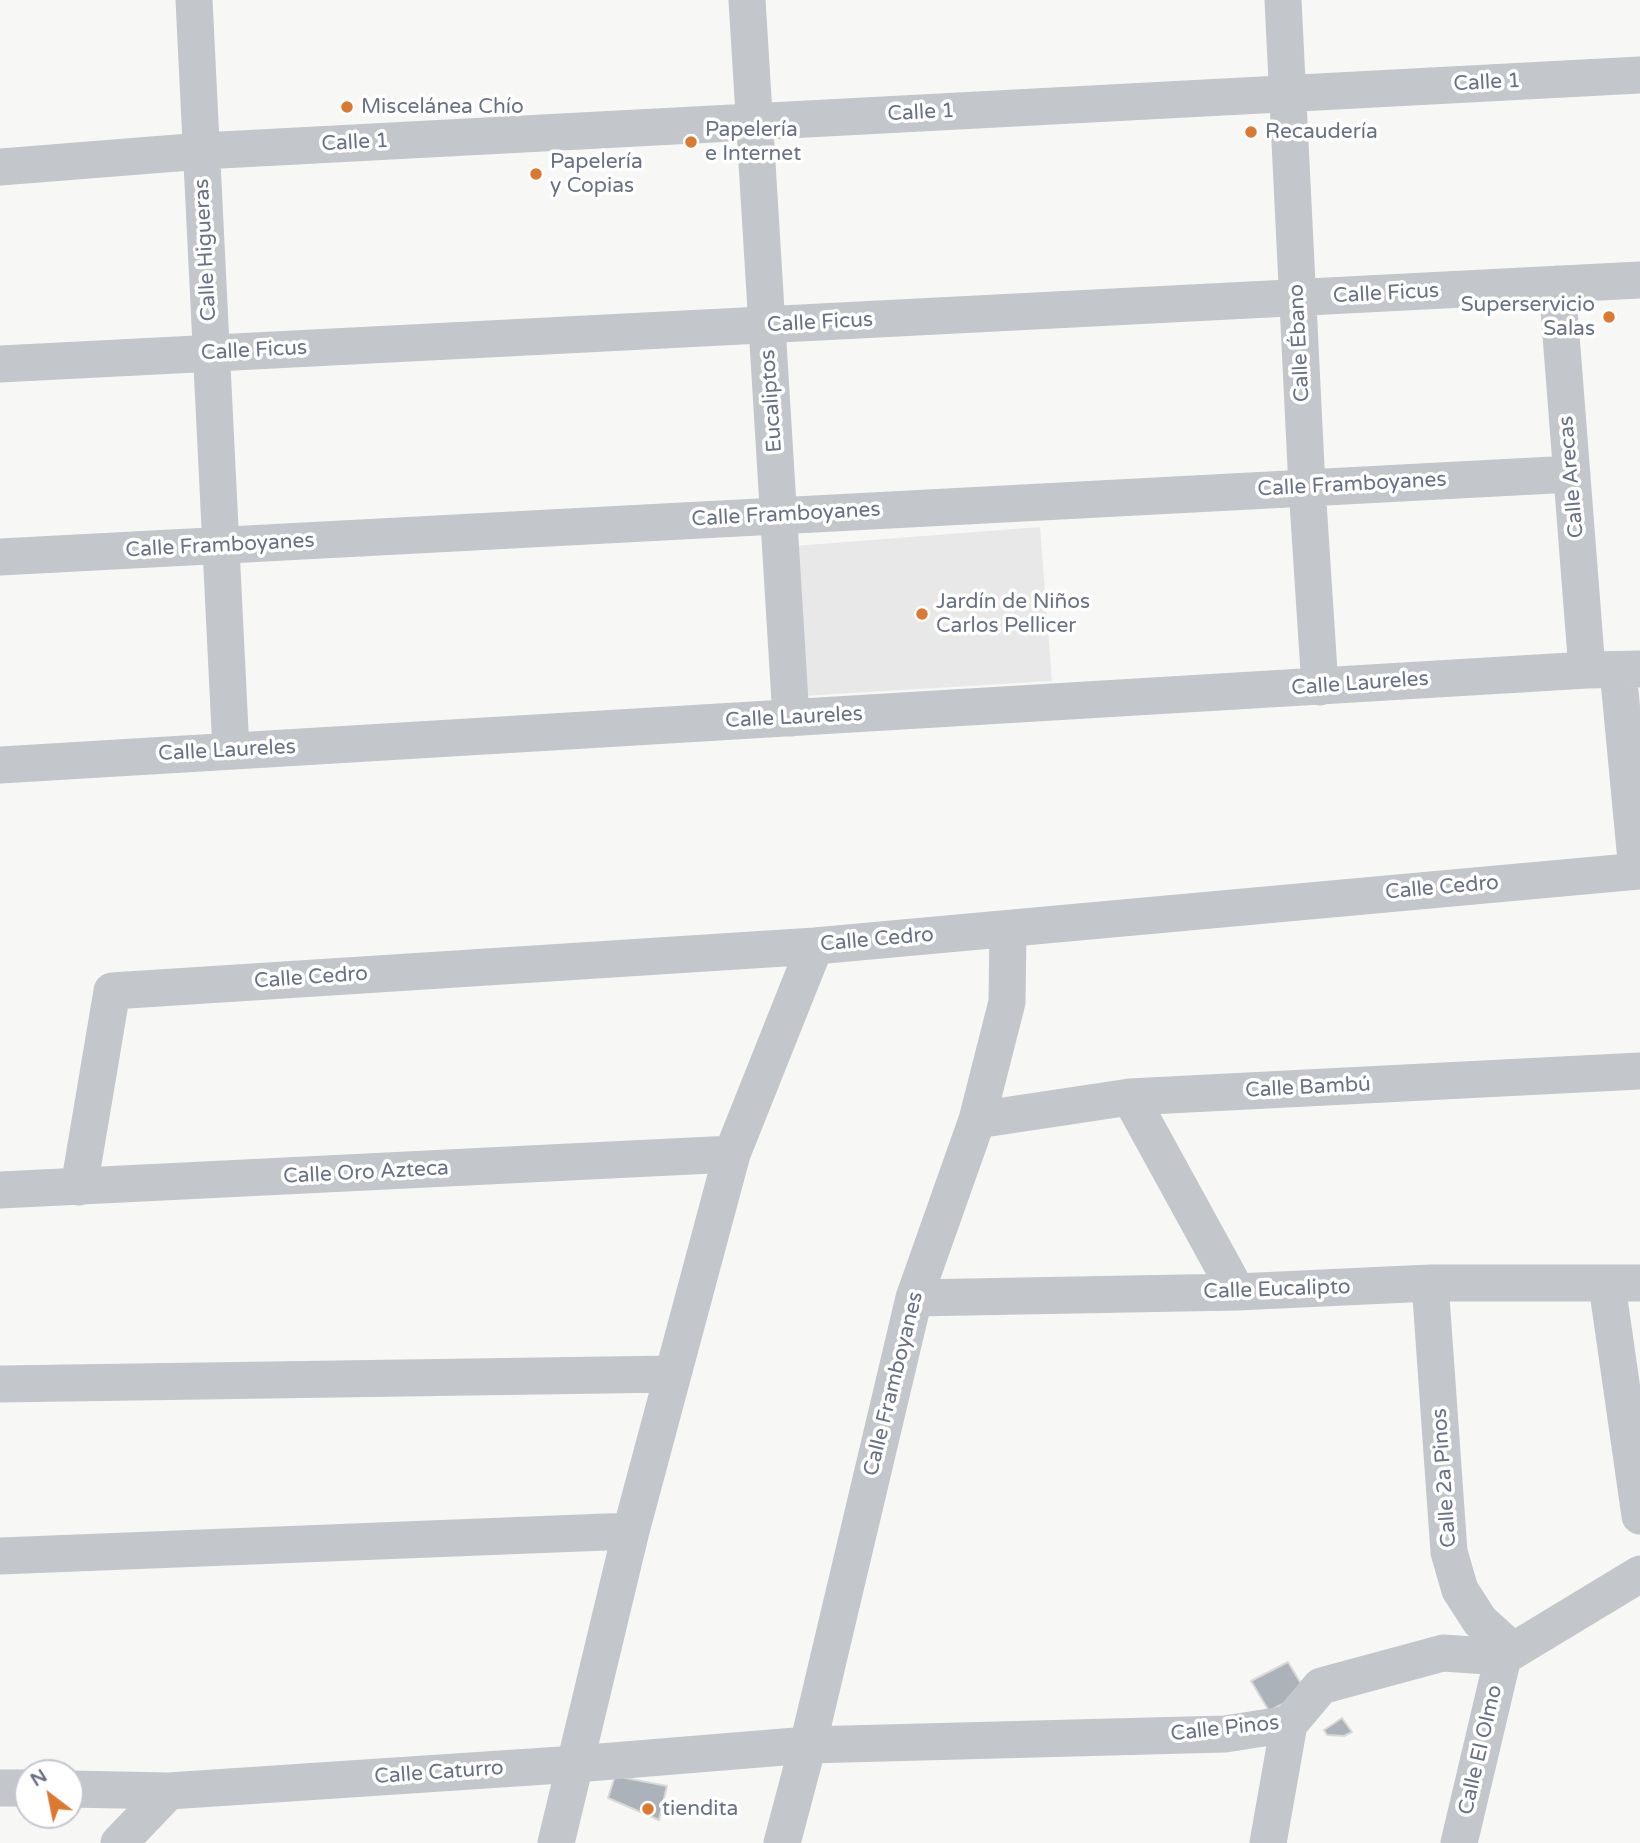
<!DOCTYPE html>
<meta charset="utf-8">
<style>
body{margin:0}
#map{position:relative;width:1640px;height:1843px;overflow:hidden;background:#f7f7f5;font-family:"Varela Round",sans-serif}
canvas{display:block}
.north{position:absolute;left:14px;top:1759px;width:70px;height:70px;box-sizing:border-box;background:#fff;border:2px solid #c3c7ce;border-radius:50%;rotate:328deg;font-size:19px;font-weight:700;line-height:28px;text-align:center;color:#687284}
.north::after{content:'';display:block;margin:auto;width:24px;height:32px;background:#db7931;clip-path:polygon(50% 0,100% 100%,50% 72%,0 100%)}
</style>
<div id="map">
<canvas width="1640" height="1843"></canvas>
<div class="north">N</div>
</div>
<script>
const g = document.querySelector('canvas').getContext('2d');
g.lineJoin = 'round';
function fill(path, color) {
  g.fillStyle = color;
  g.fill(path, 'evenodd');
}
function trace(path, color, width, dash) {
  g.strokeStyle = color;
  g.lineWidth = width;
  g.lineCap = dash ? 'butt' : 'round';
  g.setLineDash(dash || []);
  g.stroke(path);
}
function drawText(font, color, halo, rows, align = 'center') {
  g.font = font + ' "Varela Round",sans-serif';
  g.lineWidth = 7;
  g.setLineDash([]);
  g.textBaseline = 'middle';
  g.strokeStyle = halo;
  g.fillStyle = color;
  for (const [text, x, y, turn = 0] of rows) {
    g.save();
    g.translate(x, y);
    g.rotate((+turn || 0) * Math.PI / 180);
    g.textAlign = isNaN(turn) ? turn : align;
    if (halo) g.strokeText(text, 0, 0);
    g.fillText(text, 0, 0);
    g.restore();
  }
}
const built = new Path2D(`
 M1040,527L1052,681L802,696L794,546Z`);
const building = new Path2D(`
 M1288,1662L1306,1692L1269,1711L1251,1681Z
 M1342,1718L1352,1732L1344,1736L1327,1735L1324,1730Z
 M615,1776L667,1786L659,1820L608,1798Z`);
const minor = new Path2D(`
 M194,0L231,751
 M747,0L791,718
 M1283,0L1307,487L1320,687
 M0,167L202,151L1640,75
 M1557,284L1587,670
 M0,364L1640,280
 M0,557L1572,474
 M1618,670L1637,871
 M0,765L1587,670L1640,669
 M1130,1097L1237,1292
 M977,1120L1130,1097L1640,1071
 M79,1187L112,991L815,946L1640,871
 M0,1190L732,1154
 M1430,1283L1449,1552L1460,1590L1480,1621L1513,1651
 M1607,1285L1640,1516
 M914,1298L1237,1292L1430,1283H1640
 M0,1384L673,1374
 M0,1556L631,1531
 M0,1788H28
 M70,1789L169,1791L576,1764L808,1745L1225,1734L1289,1724L1321,1686L1443,1653L1503,1657L1640,1574
 M119,1843L169,1791
 M556,1843L631,1531L732,1154L815,946
 M782,1843L808,1745L914,1298L977,1120L1007,1002L1008,929
 M1268,1843L1289,1724
 M1459,1843L1503,1657`);
const markers = [
 [347,107,7,"#db7931"],
 [1251,132,7,"#db7931"],
 [691,142,7,"#db7931"],
 [536,174,7,"#db7931"],
 [1609,317,7,"#db7931"],
 [922,614,7,"#db7931"],
 [648,1809,7,"#db7931"]
];
const streetNames = [
 ["Calle 1",1487,83,-3],
 ["Calle 1",921,113,-3],
 ["Calle 1",355,143,-3],
 ["Calle Higueras",206,250,-93],
 ["Calle Ficus",1386,294,-3],
 ["Calle Ficus",820,323,-3],
 ["Calle Ébano",1300,343,-93],
 ["Calle Ficus",254,351,-3],
 ["Eucaliptos",772,401,-94],
 ["Calle Arecas",1572,477,-95],
 ["Calle Framboyanes",1352,485,-3],
 ["Calle Framboyanes",786,515,-3],
 ["Calle Framboyanes",220,546,-3],
 ["Calle Laureles",1360,684,-4],
 ["Calle Laureles",794,718,-3],
 ["Calle Laureles",227,751,-3],
 ["Calle Cedro",1442,888,-5],
 ["Calle Cedro",877,940,-5],
 ["Calle Cedro",311,978,-4],
 ["Calle Bambú",1308,1088,-3],
 ["Calle Oro Azteca",366,1173,-3],
 ["Calle Eucalipto",1277,1290,-2],
 ["Calle Framboyanes",894,1384,-76],
 ["Calle 2a Pinos",1445,1478,-94],
 ["Calle Pinos",1225,1729,-6],
 ["Calle El Olmo",1481,1750,-77],
 ["Calle Caturro",439,1773,-4]
];
const poiNames = [
 ["Miscelánea Chío",361,107],
 ["Papelería",705,130],
 ["e Internet",705,154],
 ["Recaudería",1265,132],
 ["Papelería",550,162],
 ["y Copias",550,186],
 ["Superservicio",1595,305,"right"],
 ["Salas",1595,329,"right"],
 ["Jardín de Niños",936,602],
 ["Carlos Pellicer",936,626],
 ["tiendita",662,1809]
];
fill(built, '#e8e8e8');
fill(building, '#acb2b9');
trace(building, '#d9d9d7', 2);
trace(minor, '#c3c6ca', 37);
for (const [x, y, r, color] of markers) {
  const dot = new Path2D();
  dot.arc(x, y, r, 0, 2 * Math.PI);
  g.fillStyle = color;
  g.fill(dot);
  trace(dot, '#fff', 2.5);
}
drawText('21px', '#687284', '#fff', streetNames);
drawText('21px', '#687284', '#fff', poiNames, 'left');
</script>
